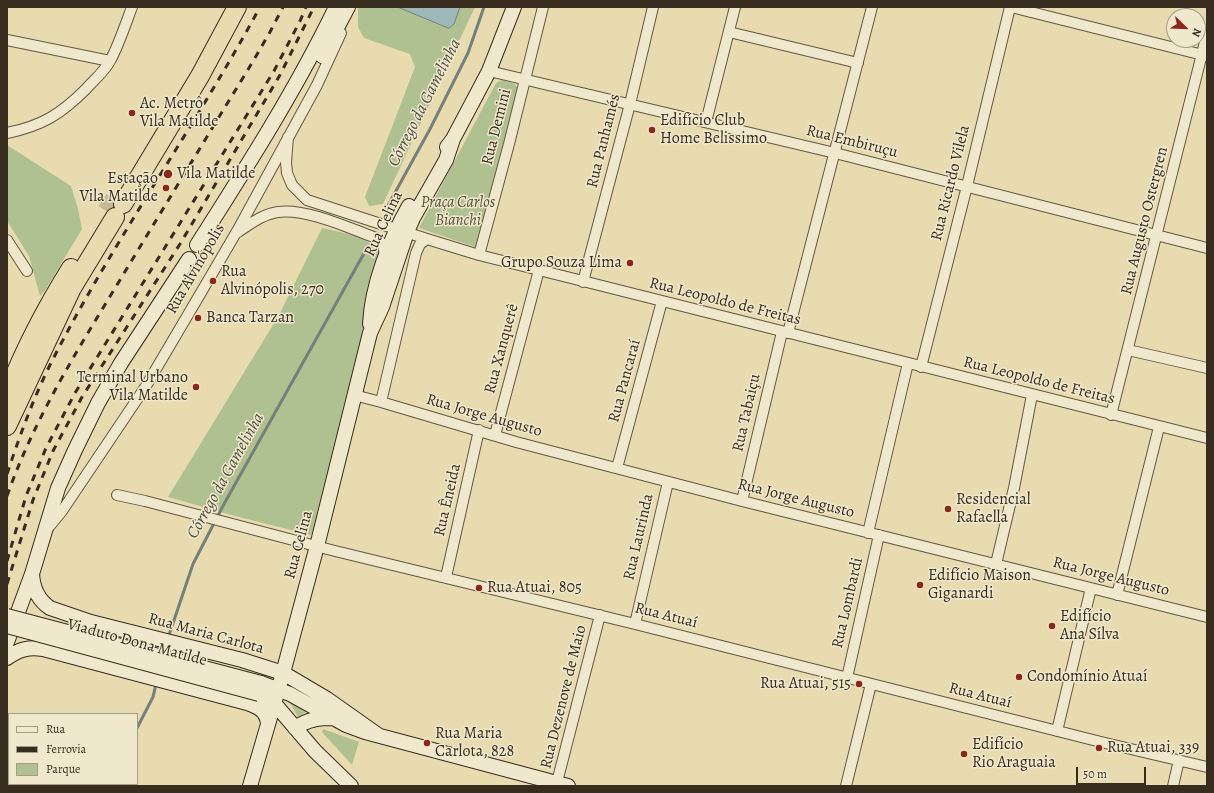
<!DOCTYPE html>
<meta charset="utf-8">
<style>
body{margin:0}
#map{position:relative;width:1214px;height:793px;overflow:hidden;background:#e8dbb0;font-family:Alegreya,serif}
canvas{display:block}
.frame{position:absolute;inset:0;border:8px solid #372c1e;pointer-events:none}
.legend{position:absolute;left:8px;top:713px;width:130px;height:72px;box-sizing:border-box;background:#f0e8cc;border:1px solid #a69d86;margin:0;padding:5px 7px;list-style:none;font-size:12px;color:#372c1e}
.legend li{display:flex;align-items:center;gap:8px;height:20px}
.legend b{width:20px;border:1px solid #a69d86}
.north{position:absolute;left:1166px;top:8px;width:40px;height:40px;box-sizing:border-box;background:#f0e8cc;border:1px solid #a69d86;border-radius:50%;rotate:113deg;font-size:11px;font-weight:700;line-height:16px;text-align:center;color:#372c1e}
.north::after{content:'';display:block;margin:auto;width:14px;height:18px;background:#8f2418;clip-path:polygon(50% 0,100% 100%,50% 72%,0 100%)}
.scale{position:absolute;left:1076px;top:767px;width:70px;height:18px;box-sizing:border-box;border:2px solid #372c1e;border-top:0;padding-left:5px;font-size:12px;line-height:14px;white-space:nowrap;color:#372c1e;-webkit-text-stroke:3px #f0e8cc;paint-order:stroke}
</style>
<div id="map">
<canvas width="1214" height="793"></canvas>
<div class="frame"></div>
<ul class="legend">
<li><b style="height:5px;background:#f0e8cc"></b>Rua</li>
<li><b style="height:5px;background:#372c1e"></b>Ferrovia</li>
<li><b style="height:11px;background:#afc190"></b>Parque</li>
</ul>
<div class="north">N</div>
<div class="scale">50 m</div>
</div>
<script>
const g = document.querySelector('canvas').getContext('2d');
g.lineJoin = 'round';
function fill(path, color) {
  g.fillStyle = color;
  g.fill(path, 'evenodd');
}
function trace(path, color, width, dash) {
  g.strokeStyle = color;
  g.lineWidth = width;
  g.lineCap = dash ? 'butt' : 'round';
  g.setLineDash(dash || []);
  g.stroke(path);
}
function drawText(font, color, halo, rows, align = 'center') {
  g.font = font + ' Alegreya,serif';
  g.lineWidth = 3;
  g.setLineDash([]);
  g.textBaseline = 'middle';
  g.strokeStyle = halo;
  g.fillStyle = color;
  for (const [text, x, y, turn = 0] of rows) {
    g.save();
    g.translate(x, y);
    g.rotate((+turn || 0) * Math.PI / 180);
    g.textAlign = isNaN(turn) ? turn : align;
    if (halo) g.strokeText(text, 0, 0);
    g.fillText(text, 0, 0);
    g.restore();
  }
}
const green = new Path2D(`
 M358,7H398L449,28L454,24L460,7H475L383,204L369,206L365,197L415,67L410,54L364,38L358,27Z
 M502,80L515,84L518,89L478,242L475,247L419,228L496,83Z
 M7,145L71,186L78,209L82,229L44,292L40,296L29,256L7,221Z
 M322,228L358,236L381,250L346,407L320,513L311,535L235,516L168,497L279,315Z
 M290,703L306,712L298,717Z
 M323,729L359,742L352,765L322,732Z`);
const water = new Path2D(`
 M398,7H460L454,24L449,28Z`);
const stream = new Path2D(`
 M386,209L430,129L468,53L484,7
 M168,638L193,564L224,504L367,248
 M137,728L153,697L156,684
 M95,786L96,784`);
const highwayTunnel = new Path2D(`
 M106,211L114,199`);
const street = new Path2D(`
 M1011,7L1207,56
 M729,32L858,63
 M7,40L110,61
 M489,71L835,153L1207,248
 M706,122L735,7
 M7,133C42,126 61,114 86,89C94,80 104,72 110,61C118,47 126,23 132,7
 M288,137L286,162L287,173L292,185L307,200L427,239L479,255L539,270L1207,438
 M238,232C250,224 263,214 278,212C306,208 349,228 376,238L383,244L385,256
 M7,240L27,271
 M479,255L509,144L543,7
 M583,282L630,104L653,7
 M788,333L872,7
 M1128,350L1207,368
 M921,367L967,186L1010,7
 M354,395L381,402L416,253L420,244L427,239
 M381,402L516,442L742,501L1207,617
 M1111,415L1207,34
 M495,435L539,270
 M617,468L662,301
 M117,495L145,501L331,550L635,624L1101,742L1207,767
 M742,501L782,332
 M48,528L62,511L146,386L209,279L240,226L317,85L341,33
 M868,533L908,363
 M996,564L1014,488L1032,395
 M446,577L479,430
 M1117,595L1159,427
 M635,624L668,482
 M847,678L879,535
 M1057,731L1091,588
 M556,786L600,615
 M846,786L871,684
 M1173,786L1179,760`);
const secondary = new Path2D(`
 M322,56L348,7
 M447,147L453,139L489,71L514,7
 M197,245C246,168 296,90 336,7
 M370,324C372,285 389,241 409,206
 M32,574C33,589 38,600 50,608L91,622L242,660L283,673L327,699L378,735
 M7,642L32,574L58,488L75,450L98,403L121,363L189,259
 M7,658C19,649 29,647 43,649L247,703C258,707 266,710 268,723
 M261,683L290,694L346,725L365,732L568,786
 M259,694L274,703L315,751L351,786
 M295,728C308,719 319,718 334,718
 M250,786L283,673L317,546L370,333L382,307L407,232L413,218L446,160L453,139`);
const highway = new Path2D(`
 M123,204L200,76L237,7
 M7,394C24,350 46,308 71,268
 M7,426L72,288L115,217`);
const rail = new Path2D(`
 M7,474C20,435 34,396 53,359C115,238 195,127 260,7
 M7,496C34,419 78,349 120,280C164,207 208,135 252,63L270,32L283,7
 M7,561L26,496L46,448L75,393L274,71L300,21L306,7
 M7,584L33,500L53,451L82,397L180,244L280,75L314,7`);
const secondaryBridge = new Path2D(`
 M7,616L261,683
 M7,626L259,694`);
const markers = [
 [132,113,4,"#8f2418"],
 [652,130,4,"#8f2418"],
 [168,174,5,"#8f2418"],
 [166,188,4,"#8f2418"],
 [630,263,4,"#8f2418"],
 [213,281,4,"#8f2418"],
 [198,318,4,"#8f2418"],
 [196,387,4,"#8f2418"],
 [948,509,4,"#8f2418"],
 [920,585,4,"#8f2418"],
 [479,588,4,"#8f2418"],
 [1052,626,4,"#8f2418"],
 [1019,677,4,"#8f2418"],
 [859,684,4,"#8f2418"],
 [427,743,4,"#8f2418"],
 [1099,748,4,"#8f2418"],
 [964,754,4,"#8f2418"]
];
const poiNames = [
 ["Ac. Metrô",140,104],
 ["Vila Matilde",140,122],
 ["Edifício Club",660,121],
 ["Home Belissimo",660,139],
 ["Vila Matilde",177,174],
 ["Estação",158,179,"right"],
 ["Vila Matilde",158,197,"right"],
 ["Grupo Souza Lima",622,263,"right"],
 ["Rua",221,272],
 ["Alvinópolis, 270",221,290],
 ["Banca Tarzan",206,318],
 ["Terminal Urbano",188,378,"right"],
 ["Vila Matilde",188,396,"right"],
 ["Residencial",956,500],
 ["Rafaella",956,518],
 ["Edifício Maison",928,576],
 ["Giganardi",928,594],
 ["Rua Atuai, 805",487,588],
 ["Edifício",1060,617],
 ["Ana Sílva",1060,635],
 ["Condomínio Atuaí",1027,677],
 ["Rua Atuai, 515",851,684,"right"],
 ["Rua Maria",435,734],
 ["Carlota, 828",435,752],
 ["Edifício",972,745],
 ["Rio Araguaia",972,763],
 ["Rua Atuai, 339",1107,748]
];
const streetNames = [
 ["Rua Demini",497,127,-76],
 ["Rua Panhamés",604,141,-76],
 ["Rua Embiruçu",852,142,14],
 ["Rua Ricardo Vilela",951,183,-76],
 ["Rua Augusto Ostergren",1145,221,-76],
 ["Rua Celina",384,224,-65],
 ["Rua Alvinópolis",196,269,-60],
 ["Rua Leopoldo de Freitas",725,302,14],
 ["Rua Xanquerê",502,349,-75],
 ["Rua Pancaraí",625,381,-75],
 ["Rua Leopoldo de Freitas",1039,381,14],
 ["Rua Tabaiçu",747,413,-77],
 ["Rua Jorge Augusto",484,416,16],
 ["Rua Jorge Augusto",796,499,14],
 ["Rua Êneida",448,500,-77],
 ["Rua Laurinda",639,537,-77],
 ["Rua Celina",299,545,-75],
 ["Rua Jorge Augusto",1111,577,14],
 ["Rua Lombardi",848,603,-77],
 ["Rua Atuaí",666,616,14],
 ["Rua Maria Carlota",206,634,15],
 ["Viaduto Dona Matilde",137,643,15],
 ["Rua Atuaí",980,696,14],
 ["Rua Dezenove de Maio",564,697,-76]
];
const parkNames = [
 ["Praça Carlos",458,203],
 ["Bianchi",458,221]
];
const waterNames = [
 ["Córrego da Gamelinha",425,103,-63],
 ["Córrego da Gamelinha",226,476,-61]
];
fill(green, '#afc190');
fill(water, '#9db8b8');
trace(water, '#74807a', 1);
trace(stream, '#74807a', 3);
trace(highwayTunnel, '#c5b893', 18, [18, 9]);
trace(street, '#635842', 12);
trace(secondary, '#372c1e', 16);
trace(highway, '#372c1e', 20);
trace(street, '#f0e8cc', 10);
trace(secondary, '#f0e8cc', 14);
trace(highway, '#e8dbb0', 18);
trace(rail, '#372c1e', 3, [7, 7]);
trace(secondaryBridge, '#372c1e', 16, []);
trace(secondaryBridge, '#f0e8cc', 14);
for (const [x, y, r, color] of markers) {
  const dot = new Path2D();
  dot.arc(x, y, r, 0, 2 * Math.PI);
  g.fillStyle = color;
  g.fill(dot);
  trace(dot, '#f0e8cc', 1.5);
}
drawText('16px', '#372c1e', '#f0e8cc', poiNames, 'left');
drawText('16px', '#372c1e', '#f0e8cc', streetNames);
drawText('italic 16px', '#55513a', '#f0e8cc', parkNames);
drawText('italic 17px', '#504f44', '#f0e8cc', waterNames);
</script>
